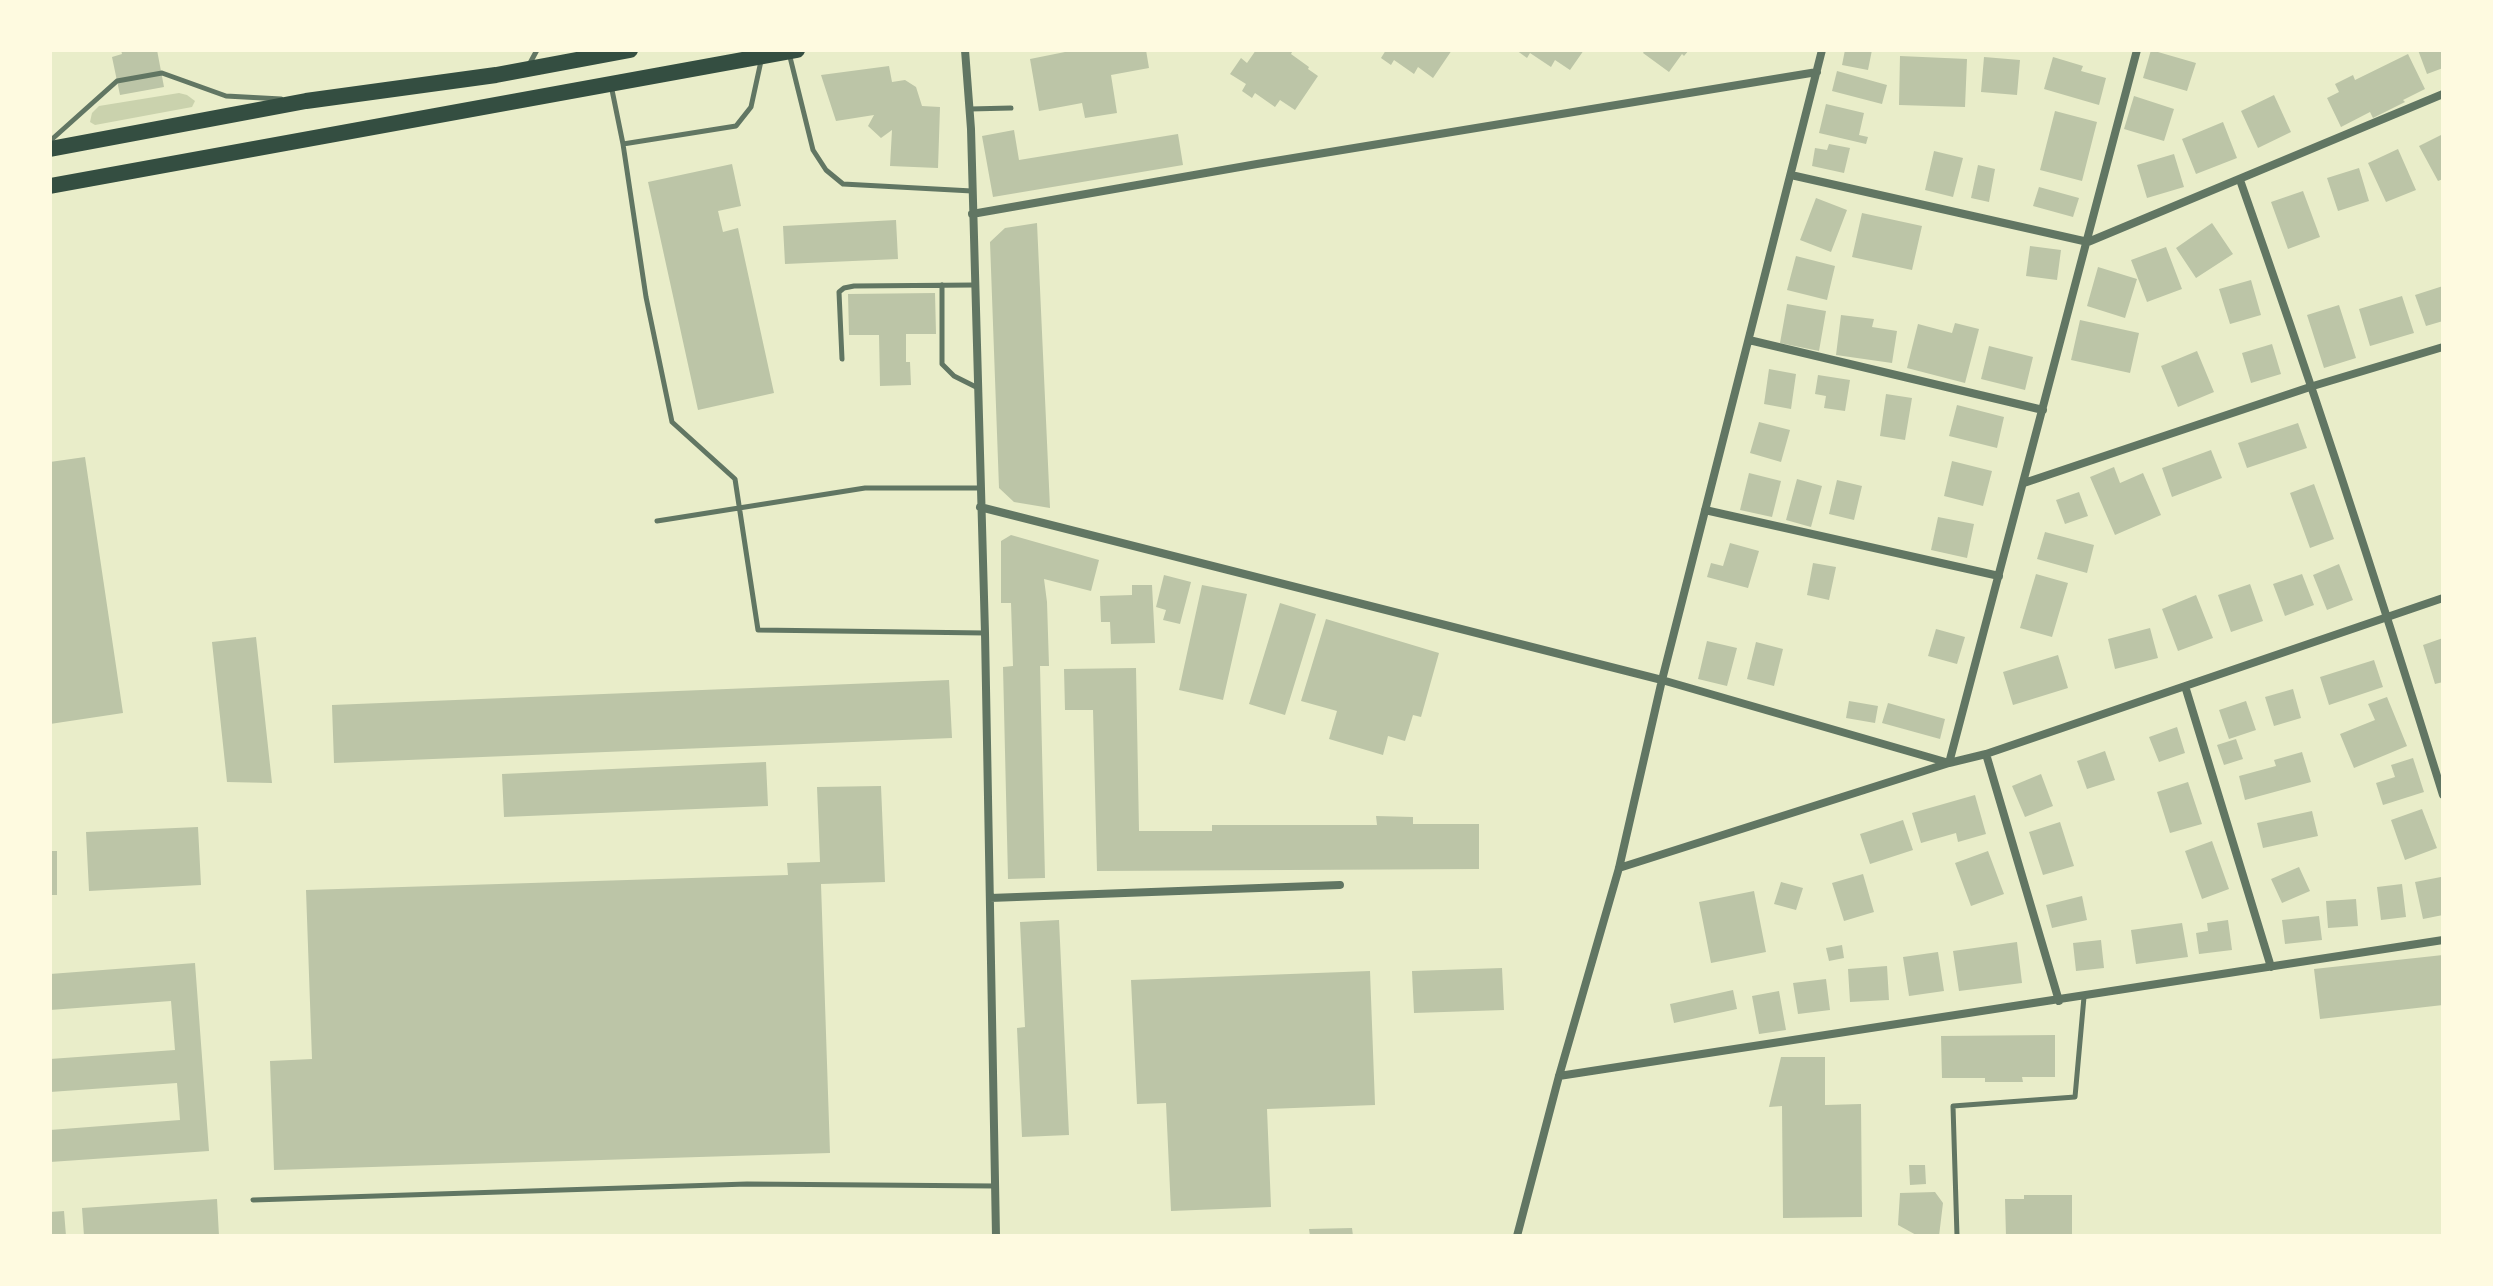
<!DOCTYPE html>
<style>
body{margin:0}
#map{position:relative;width:2493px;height:1286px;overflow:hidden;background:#e9edc9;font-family:"Noto Serif",serif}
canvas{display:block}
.frame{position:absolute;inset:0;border:52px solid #fefae0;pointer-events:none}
</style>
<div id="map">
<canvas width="2493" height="1286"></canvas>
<div class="frame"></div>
</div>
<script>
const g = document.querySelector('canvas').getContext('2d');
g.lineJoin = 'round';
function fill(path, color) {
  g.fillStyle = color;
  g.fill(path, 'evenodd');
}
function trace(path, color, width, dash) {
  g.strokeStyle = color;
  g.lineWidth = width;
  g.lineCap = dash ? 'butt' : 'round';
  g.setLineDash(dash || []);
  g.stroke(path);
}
const green = new Path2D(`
 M179,93L187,95L195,101L192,107L95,125L90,122L92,113L99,106Z`);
const building = new Path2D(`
 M121,50H157L164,87L120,95L112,57L122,54Z
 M1075,50H1107V52L1146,50L1149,68L1111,75L1117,113L1085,118L1082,103L1039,111L1030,59Z
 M1256,50H1293L1291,54L1309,67L1308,69L1318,76L1295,110L1280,100L1275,107L1255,93L1252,98L1242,91L1246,84L1230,74L1241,58L1247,63Z
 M1386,50H1452L1433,78L1418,67L1414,74L1394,60L1391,65L1381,58Z
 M1516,50H1584L1570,70L1555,60L1551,67L1530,53L1527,58Z
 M1645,50H1689L1684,56L1682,54L1669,72L1643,53Z
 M1845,50H1872L1868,70L1842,65Z
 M2151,50L2196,63L2187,91L2143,78Z
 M2418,50H2443V68L2427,74Z
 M2408,54L2425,89L2403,100L2405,102L2373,118L2370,112L2341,127L2327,98L2339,92L2335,84L2353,75L2355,80Z
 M1900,56L1967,59L1965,107L1899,105Z
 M1984,57L2020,60L2017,95L1981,92Z
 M2053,57L2083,66L2081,71L2106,78L2099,105L2044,89Z
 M889,66L892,82L905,80L916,87L922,106L940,107L938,168L890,166L892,130L881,138L868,126L874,115L836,121L821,75Z
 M1837,71L1887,85L1882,104L1832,91Z
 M2274,95L2291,132L2258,148L2241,111Z
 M2134,96L2174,109L2164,141L2124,129Z
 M1826,104L1864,113L1859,135L1868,137L1866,144L1819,133Z
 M2055,111L2097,122L2082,181L2040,170Z
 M2223,122L2237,158L2196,174L2182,139Z
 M1014,130L1019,160L1178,134L1183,165L993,197L982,136Z
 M2443,134V179L2438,181L2419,146Z
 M1829,144L1850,148L1844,173L1812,166L1815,148L1827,150Z
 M2398,149L2416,190L2386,202L2368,163Z
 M1934,151L1963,158L1953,197L1925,190Z
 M2174,154L2184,187L2147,198L2137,165Z
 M732,164L741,206L718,211L723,232L738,228L774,393L698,410L648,182Z
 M1978,165L1995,169L1989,202L1971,198Z
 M2359,168L2369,201L2338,211L2327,178Z
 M2039,187L2079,198L2073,217L2033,206Z
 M2303,191L2320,237L2288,249L2271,202Z
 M1816,198L1847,210L1831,252L1800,240Z
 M1862,213L1922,226L1912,270L1852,257Z
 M896,220L898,259L785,264L783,226Z
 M1037,223L1050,508L1014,502L999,488L990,242L1005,228Z
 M2212,223L2233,254L2196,278L2176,248Z
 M2030,246L2061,250L2057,280L2026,276Z
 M2166,247L2182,289L2147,302L2131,260Z
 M1796,256L1835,266L1827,300L1787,290Z
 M2098,267L2137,279L2125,318L2087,306Z
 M2251,280L2261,315L2230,324L2219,289Z
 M2443,286V321L2426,326L2415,295Z
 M935,293L936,334H906V362H910L911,385L880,386L879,335H849L848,294Z
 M2402,296L2414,333L2370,346L2359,309Z
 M1787,304L1826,311L1819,351L1780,343Z
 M2339,305L2356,358L2324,368L2307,315Z
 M1841,315L1874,319L1872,327L1897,331L1892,363L1836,355Z
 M2080,320L2139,333L2130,373L2071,360Z
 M1955,323L1979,329L1965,383L1907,368L1918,324L1952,333Z
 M2272,344L2281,374L2251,383L2242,353Z
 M1989,346L2033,357L2025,390L1981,379Z
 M2197,351L2214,392L2178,407L2161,366Z
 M1769,369L1796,374L1791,409L1764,404Z
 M1818,375L1850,380L1845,411L1824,408L1826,396L1815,394Z
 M1886,394L1912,398L1905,440L1880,436Z
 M1957,405L2004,417L1997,448L1949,436Z
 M1759,422L1790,430L1781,462L1750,453Z
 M2298,423L2307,448L2247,468L2238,443Z
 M2211,450L2222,478L2172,497L2162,468Z
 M85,457L123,713L50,724V462Z
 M1952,461L1992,471L1983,506L1944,496Z
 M2114,467L2120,483L2143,473L2161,515L2115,535L2090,477Z
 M1749,473L1781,481L1772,517L1740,510Z
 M1797,479L1822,486L1811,527L1786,520Z
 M1837,480L1862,486L1854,520L1829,514Z
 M2314,484L2334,539L2310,548L2290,493Z
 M2079,492L2088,516L2065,524L2056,500Z
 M1938,517L1974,524L1967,558L1931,550Z
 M2045,532L2094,545L2087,573L2037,559Z
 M1011,535L1099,560L1091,591L1044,579L1047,602L1049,666H1040L1045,878L1008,879L1003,667L1013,666L1011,603H1001V541Z
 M1730,543L1759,551L1748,588L1707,577L1711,563L1723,566Z
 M1813,563L1836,567L1829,600L1807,595Z
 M2339,564L2353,600L2327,610L2313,575Z
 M2036,574L2068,583L2052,637L2020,628Z
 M2302,574L2314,605L2285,616L2273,584Z
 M1164,575L1191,582L1180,624L1163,620L1166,610L1156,607Z
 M2250,584L2263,621L2231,632L2218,595Z
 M1132,585H1152L1155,643L1111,644L1110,622H1101L1100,596L1132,595Z
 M1202,585L1247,594L1223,700L1179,690Z
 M2196,595L2213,638L2178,651L2162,609Z
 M1280,603L1316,614L1285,715L1249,704Z
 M1326,619L1439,653L1421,717L1413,715L1405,741L1388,736L1383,755L1329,739L1337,711L1301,701Z
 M2150,628L2158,658L2115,669L2108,639Z
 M1936,629L1965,637L1957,664L1928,656Z
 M256,637L272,783L227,782L212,642Z
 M2443,638V682L2435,684L2423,645Z
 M1707,641L1737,648L1727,686L1698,679Z
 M1756,642L1783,649L1774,686L1747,679Z
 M2058,655L2068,688L2013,705L2003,672Z
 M2374,660L2383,687L2329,705L2320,677Z
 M1136,668L1139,831H1212V825H1377L1376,816L1413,817V824H1479V869L1097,871L1093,710H1065L1064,669Z
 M949,680L952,738L334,763L332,705Z
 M2293,689L2301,718L2274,726L2265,697Z
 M2387,697L2407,746L2354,768L2340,734L2375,720L2368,704Z
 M1849,701L1878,706L1875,723L1846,718Z
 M2246,701L2256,730L2229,739L2219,710Z
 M1888,703L1945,719L1940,739L1882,723Z
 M2177,727L2185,753L2159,762L2149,737Z
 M2236,739L2243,759L2224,765L2217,745Z
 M2105,751L2115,780L2087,789L2077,761Z
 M2302,752L2311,782L2245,800L2239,776L2276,766L2274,760Z
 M2413,758L2424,792L2383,805L2376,783L2395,777L2391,765Z
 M766,762L768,806L504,817L502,774Z
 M2041,774L2053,806L2025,817L2012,786Z
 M2188,782L2202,824L2170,833L2157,792Z
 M881,786L885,882L821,884L830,1153L274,1170L270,1061L312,1059L306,890L788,875L787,863L820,862L817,787Z
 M1975,795L1986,834L1958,842L1956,833L1921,843L1912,813Z
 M2422,809L2437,848L2405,860L2391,820Z
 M2312,811L2318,836L2263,848L2257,823Z
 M1903,820L1913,850L1870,864L1860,834Z
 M2060,822L2074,866L2043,875L2029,832Z
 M198,827L201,885L89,891L86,832Z
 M2212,841L2229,889L2202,899L2185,851Z
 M50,851H57V895H50Z
 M1988,851L2004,894L1971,906L1955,863Z
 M2299,867L2310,891L2282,903L2271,879Z
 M1863,874L1874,912L1844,921L1832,883Z
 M2441,877L2443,915L2423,919L2415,882Z
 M1781,882L1803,888L1796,910L1774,904Z
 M2402,884L2406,917L2381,920L2377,887Z
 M1754,891L1766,952L1711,963L1699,902Z
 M2082,896L2087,920L2052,928L2046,905Z
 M2356,899L2358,926L2328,928L2326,901Z
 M2319,916L2322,940L2285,944L2282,920Z
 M1059,920L1069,1135L1022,1137L1017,1028L1025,1027L1020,922Z
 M2228,920L2232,950L2199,954L2196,933L2208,931L2207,923Z
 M2182,923L2188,957L2136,964L2131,930Z
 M2101,940L2104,968L2076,971L2073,943Z
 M2017,942L2022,983L1959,991L1953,951Z
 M1842,945L1844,958L1829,961L1826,948Z
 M1938,952L1944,991L1909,996L1903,957Z
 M2443,955V1005L2320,1019L2314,969Z
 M195,963L209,1151L50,1162V1130L180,1120L177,1083L50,1092V1059L175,1050L171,1001L50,1010V974Z
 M1887,966L1889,1000L1850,1002L1848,969Z
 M1502,968L1504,1010L1414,1013L1412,971Z
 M1370,971L1375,1105L1267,1109L1271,1207L1171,1211L1166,1103L1137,1104L1131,980Z
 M1826,979L1830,1010L1798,1014L1793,983Z
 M1733,990L1737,1009L1674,1023L1670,1004Z
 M1779,991L1786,1030L1759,1034L1752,996Z
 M2055,1035V1077H2022L2023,1082H1985V1078H1942L1941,1036Z
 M1781,1057H1825V1105L1861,1104L1862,1217L1783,1218L1782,1106L1769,1107Z
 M1909,1165H1925L1926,1184L1910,1185Z
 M1935,1192L1943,1203L1939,1236H1918L1898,1225L1900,1193Z
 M2024,1195H2072V1236H2006L2005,1199H2024Z
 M217,1199L219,1236H84L82,1208Z
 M64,1211L66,1236H50V1212Z
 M1352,1228L1353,1236H1310L1309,1229Z`);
const service = new Path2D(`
 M789,53L813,150L826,170L843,184L972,191
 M530,63L537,50
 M611,85L623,144L646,297L672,422L735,479L758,630L985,633
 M970,109L1011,108
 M50,141L117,81L162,73L226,96L281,99
 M623,144L736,126L751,107L761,61
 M942,285V364L954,376L976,387
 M842,359L839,292L844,288L854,286L974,285
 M657,521L865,488H979
 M253,1200L747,1184L995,1186
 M1957,1236L1953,1106L2075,1097L2084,997`);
const minor = new Path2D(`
 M965,50L971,129L985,633L996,1236
 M1791,175L2088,242L2443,94
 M2240,180C2312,384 2379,589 2443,795
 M972,214L1257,164L1817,72
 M1749,340L2043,410
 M2024,483L2313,386L2443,347
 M980,507L1662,680L1949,763L2137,50
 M1705,510L1999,576
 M2185,686L2271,967
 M1986,754L2059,1001
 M1619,868L1949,763L1986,754L2443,598
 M990,898L1340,885
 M1559,1076L2443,940
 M1517,1236L1559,1076L1619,868L1662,680L1822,50`);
const secondary = new Path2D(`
 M50,149L306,101L496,75L630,50
 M50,186L797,50`);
fill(green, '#cad2ad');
fill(building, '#bcc5a7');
trace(service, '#617663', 5);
trace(minor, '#617663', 8);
trace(secondary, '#344e41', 16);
</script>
